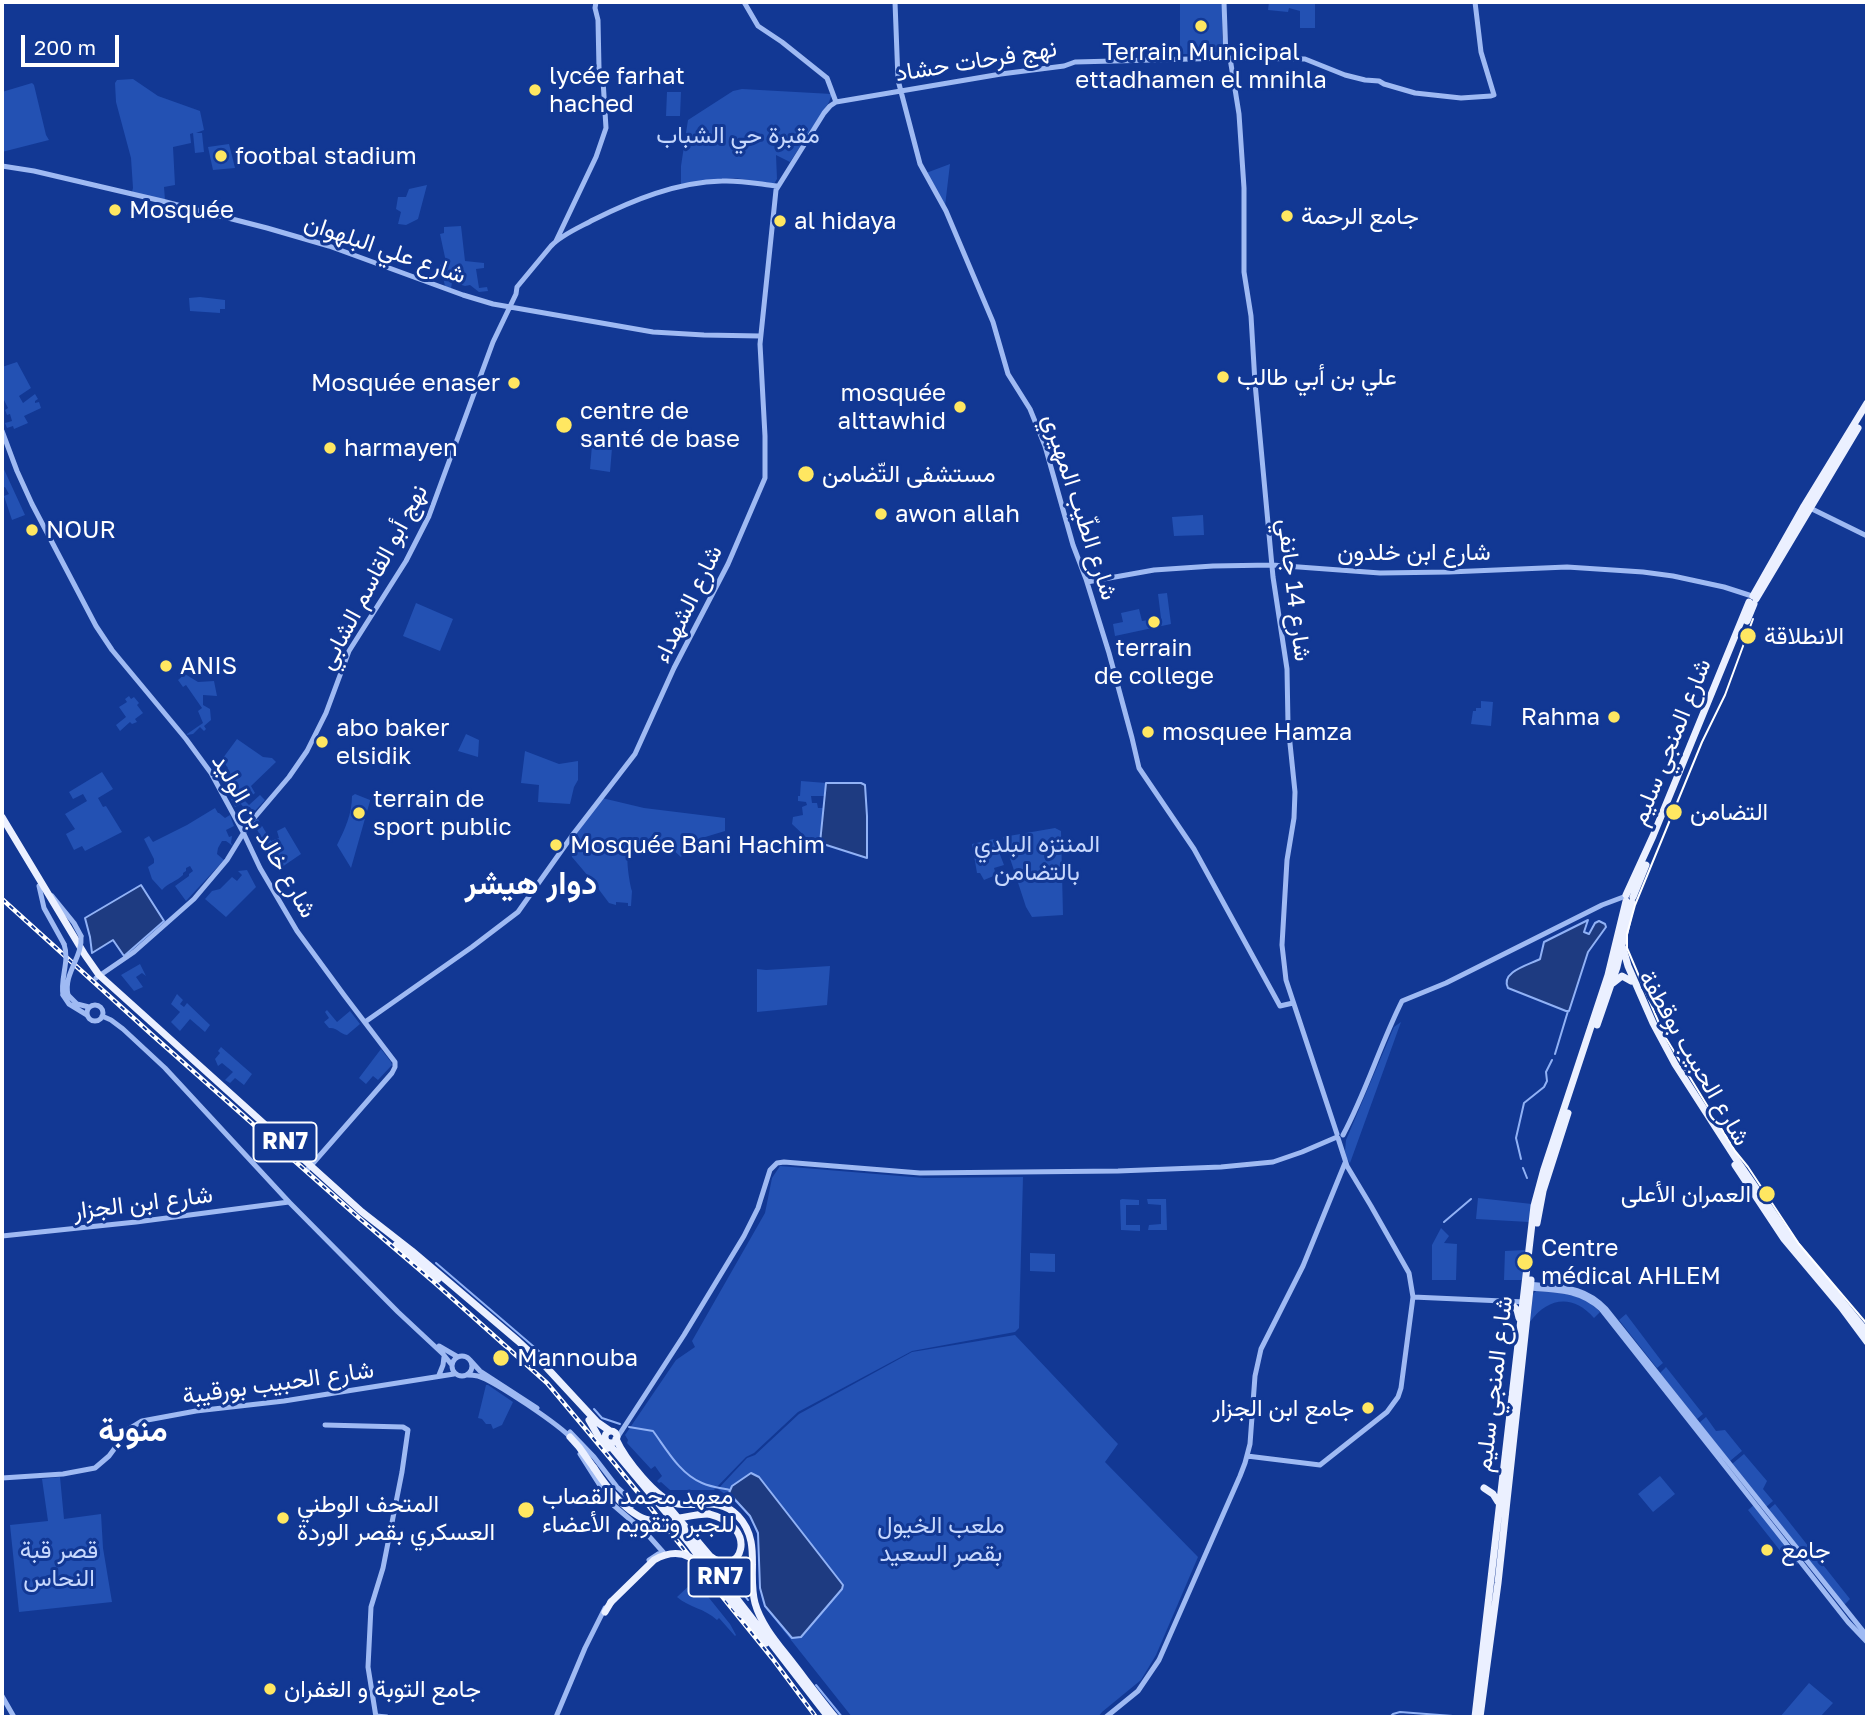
<!DOCTYPE html>
<meta charset="utf-8">
<style>
body{margin:0}
#map{position:relative;width:1869px;height:1719px;overflow:hidden;background:#123894;font-family:"Golos Text",sans-serif}
canvas{display:block}
.frame{position:absolute;inset:0;border:4px solid #fff;pointer-events:none}
.scale{position:absolute;left:21px;top:35px;width:98px;height:32px;box-sizing:border-box;border:4px solid #fff;border-top:0;padding-left:9px;font-size:21px;line-height:24px;white-space:nowrap;color:#fff;-webkit-text-stroke:5px #123894;paint-order:stroke}
</style>
<div id="map">
<canvas width="1869" height="1719"></canvas>
<div class="frame"></div>
<div class="scale">200 m</div>
</div>
<script>
const g = document.querySelector('canvas').getContext('2d');
g.lineJoin = 'round';
function fill(path, color) {
  g.fillStyle = color;
  g.fill(path, 'evenodd');
}
function trace(path, color, width, dash) {
  g.strokeStyle = color;
  g.lineWidth = width;
  g.lineCap = dash ? 'butt' : 'round';
  g.setLineDash(dash || []);
  g.stroke(path);
}
function drawText(font, color, halo, rows, align = 'center') {
  g.font = font + ' "Golos Text",Vazirmatn,sans-serif';
  g.lineWidth = 6;
  g.setLineDash([]);
  g.textBaseline = 'middle';
  g.strokeStyle = halo;
  g.fillStyle = color;
  for (const [text, x, y, turn = 0] of rows) {
    g.save();
    g.translate(x, y);
    g.rotate((+turn || 0) * Math.PI / 180);
    g.textAlign = isNaN(turn) ? turn : align;
    if (halo) g.strokeText(text, 0, 0);
    g.fillText(text, 0, 0);
    g.restore();
  }
}
const green = new Path2D(`
 M1180,2H1222V37L1225,50L1222,52L1200,53L1199,51H1190L1189,54H1180Z
 M1269,2L1315,4V28H1300V11L1289,8L1288,12L1268,10Z
 M133,79L158,96L200,111L204,130L196,133H202L204,152L195,153L193,133L190,134L191,143L173,147L175,185L164,187L165,200L132,192L133,188L131,158L116,102L115,83L117,80Z
 M32,83L34,85L46,135L49,140L2,152V92Z
 M742,89L832,94L829,102L790,162L776,155L777,179L774,184L735,178L681,184V166L688,120L733,91Z
 M667,92H681L680,116H666Z
 M229,144L235,168L213,170L208,147Z
 M950,164L945,206L926,173Z
 M427,185L418,219L406,225L398,224L401,212L396,209L398,197H406L409,189Z
 M461,226L465,261L484,263V268L476,269L479,288L487,287L488,291L479,292L470,285L465,286L452,282L451,289L445,286L440,265L446,262L440,234L444,233V227Z
 M200,297L225,300V309H220V313L190,311L189,298Z
 M17,362L31,388L19,396L23,403L35,394L38,399L35,401V403L39,402L41,408L24,416L28,423L14,429L13,426L7,428L5,423L12,421L10,414L7,415L5,410L8,408L2,396V367Z
 M592,445L612,448L610,472L590,469Z
 M2,465L25,515L12,520L4,496L9,494L5,487L2,488Z
 M1203,515L1204,535L1174,536L1172,517Z
 M1167,593L1171,624L1115,636L1113,624L1123,622L1121,613L1139,609L1142,621L1161,618L1158,594Z
 M416,603L453,619L440,651L403,636Z
 M185,674L198,682L214,681L217,696L203,695V705L210,709L211,720L204,726L206,729L204,731L200,727L193,734L187,735V734L203,723L198,711L202,708L186,685L183,687L178,680Z
 M129,696L131,699L134,697L139,703L137,705L143,713L135,719L137,722L132,724L130,722L120,731L116,725L126,717L119,707L127,702L125,699Z
 M1481,701L1493,702L1491,726L1471,724L1473,711H1476V708H1481Z
 M466,734L479,740L478,757L458,751Z
 M237,739L263,757L272,758L276,762L251,786L255,793L245,801L249,805L260,795L265,800L253,813L250,807L244,808L241,804L235,807L230,797L235,795L238,800L240,798L225,771L228,768L225,764L218,768L223,758Z
 M525,751L559,764L578,761V780L574,787L570,804L538,802L539,785L521,783Z
 M102,772L113,789L98,798L103,807L106,806L122,832L85,851L82,846L74,850L66,834L75,829L65,814L87,801L83,794L73,799L69,792Z
 M801,781L826,783L824,796H811L812,803H817L818,808H823L819,846L810,841L792,824L793,817L803,815L802,807L807,805L806,802L798,801V796H800Z
 M355,794L370,800V801L351,868L337,845C345,829 352,814 352,796Z
 M602,798L644,808L725,818V831L692,841L684,840L686,844L684,845L686,848L681,857C661,839 661,835 634,845C633,849 630,852 628,856C626,860 630,886 632,891L631,906H628V903L616,902V905L609,903L594,883L572,857L569,842Z
 M215,808L218,813H219L225,818L230,815L234,826L226,830L229,837L232,836L231,843L233,846L226,841H222L218,848L217,854L224,860L186,901L175,886L189,876V874L193,871L190,866L186,868V871L183,873V875C177,881 168,883 162,890L152,879L148,867L154,863V859L144,839L149,836L153,842L187,825Z
 M258,819L271,841L279,838L277,831L285,827L301,854L282,867L281,864L276,865L253,822Z
 M1055,828L1061,831L1063,915L1032,917L1026,907L1003,837Z
 M994,839L1004,865L994,868L996,875L984,880L980,873H977L972,844Z
 M247,870L256,887L226,917L205,899L212,891L220,889L232,877L237,881L242,875L238,871Z
 M140,964L146,976L142,973L136,977L143,987L134,991L121,975Z
 M830,966L827,1005L757,1012V969L766,970Z
 M177,994L183,1000L180,1004L184,1007L187,1003L210,1025L205,1032L190,1019L180,1031L171,1022L180,1012L171,1004Z
 M327,1010L337,1022L350,1011L360,1024L347,1035C340,1034 337,1027 329,1028L324,1022L329,1018L325,1012Z
 M1401,1022L1350,1163L1347,1159L1345,1151L1346,1140L1394,1027Z
 M221,1047L252,1074L244,1085L235,1078L230,1083L225,1080L233,1072L222,1063L218,1066L215,1059L220,1053L218,1051Z
 M381,1049L391,1062L392,1065L378,1080L373,1076L366,1084L359,1078Z
 M780,1166L924,1178L1023,1177L1019,1328L1015,1332L912,1351L798,1412L754,1453L746,1457L714,1490H670L661,1482L659,1483L657,1481L662,1476L655,1466L651,1469L627,1443L628,1440L625,1435L676,1360L695,1347L692,1341L765,1213L772,1178Z
 M1478,1198L1532,1204L1529,1222L1476,1219Z
 M1122,1199L1139,1200V1205H1126V1225H1140V1231L1121,1230L1120,1200Z
 M1147,1199H1166L1167,1230H1148L1149,1225L1161,1224V1205L1148,1204Z
 M1441,1228L1449,1236L1444,1243L1457,1244L1456,1280H1432V1245Z
 M1525,1250L1522,1280H1504L1505,1251Z
 M1030,1253L1055,1254V1272L1030,1271Z
 M1536,1291C1561,1293 1583,1293 1600,1312L1594,1318C1573,1294 1548,1297 1530,1322L1533,1294Z
 M1626,1314L1663,1363L1657,1368L1619,1320Z
 M1015,1335L1118,1444L1105,1462L1198,1557L1156,1655L1141,1680L1102,1712L1098,1717H852L764,1606C751,1563 775,1532 731,1499C726,1496 723,1492 718,1489L747,1458L755,1455L799,1414L912,1352Z
 M1666,1367L1703,1414L1697,1419L1660,1373Z
 M486,1385H488L513,1402L502,1425L493,1429L491,1424H486L482,1419L478,1418Z
 M1706,1417L1716,1431L1725,1430L1742,1451L1730,1461L1699,1423Z
 M1744,1454L1767,1481L1763,1489L1773,1501L1766,1507L1732,1464Z
 M1660,1476L1675,1494L1653,1512L1638,1494Z
 M60,1477L64,1519L101,1514L103,1548L112,1602L19,1612L10,1525L48,1521L42,1479Z
 M1775,1504L1850,1599L1844,1605L1768,1510Z
 M1754,1505L1800,1562L1793,1567L1748,1510Z
 M693,1578L730,1624L736,1635L735,1636L719,1618L717,1620C704,1608 690,1608 677,1597L692,1583L691,1580Z
 M1809,1683L1833,1703L1820,1717H1780Z`);
const water = new Path2D(`
 M826,783H861L865,785L867,816V858L820,843Z
 M141,885L164,921L124,956L113,940L92,953L90,937L85,918Z
 M1588,920L1584,932L1589,934L1595,923L1599,921L1605,924L1606,927L1588,952L1569,1011H1566L1508,988C1500,972 1528,965 1540,959L1544,942Z
 M751,1473L759,1477L843,1585L842,1589L801,1637L792,1638L765,1606L760,1588L758,1533L750,1516L729,1493L732,1486Z`);
const stream = new Path2D(`
 M1555,1054L1568,1011
 M1521,1159L1516,1138L1524,1103L1544,1087L1547,1081L1546,1072L1552,1060
 M1523,1168L1527,1178
 M1444,1222L1471,1199
 M436,1263L547,1358
 M594,1409L602,1418L620,1424
 M629,1427L653,1431C667,1450 680,1474 702,1483C711,1487 721,1488 730,1490
 M723,1568L748,1600
 M816,1685L842,1717
 M1390,1717L1393,1714L1400,1712L1466,1717`);
const minor = new Path2D(`
 M744,2L758,26L782,42L827,78L836,102
 M895,2L898,80L920,164L946,211L993,322L1008,374L1030,409L1045,446L1073,545L1086,579L1109,653L1132,738L1139,768L1194,849L1280,1006L1293,1003
 M1224,2L1226,58
 M1230,58L1239,114L1244,188V272L1251,316L1255,383L1273,577L1287,669L1288,724L1295,792L1294,818L1287,860L1282,945L1286,980L1337,1134
 M2,166L34,171L162,201L267,228L329,246L463,295L493,304L653,332L704,335L760,336
 M556,241L596,157L606,128L603,80L599,68L598,20L595,8L596,2
 M2,431L17,471L32,504L96,626L112,650L186,739L211,773L243,832L260,868L297,931L344,995L395,1062V1067L392,1073L308,1169
 M1810,508L1867,536
 M1087,582L1154,570L1213,566L1272,565L1380,573L1449,572L1567,567L1643,572L1673,576L1724,587L1752,596
 M39,886L44,908L64,944
 M52,896L74,923L81,936
 M96,978L134,952L194,899L227,860L249,824L289,777L307,751L326,713L349,651L406,561L429,516L493,342L516,294L517,287L551,246C561,235 580,227 593,220C633,200 677,182 722,181C740,180 759,184 777,186
 M63,995L69,1004L87,1015
 M68,995L77,1004L89,1007
 M87 1013a8 8 0 1 1 16 0a8 8 0 1 1-16 0Z
 M102,1016L111,1020L123,1029L165,1068L289,1202L398,1312L443,1354L451,1364
 M365,1022L472,947L518,912L574,833L635,754L674,668L728,564L765,478V436L760,344L776,190L824,113L830,106L836,102L1001,74L1064,66L1075,62L1230,58L1305,59L1345,75L1365,80L1379,81L1384,84L1415,93L1461,98L1491,96L1494,95L1481,52L1475,2
 M1343,1135C1366,1092 1380,1045 1402,1001L1446,983L1602,905L1626,896
 M1338,1138L1347,1166L1371,1206L1409,1273L1413,1297L1525,1302
 M2,1236L136,1222L289,1202
 M1528,1284C1559,1288 1582,1284 1606,1309L1867,1636
 M1529,1288C1555,1290 1580,1289 1601,1309L1848,1622L1867,1642
 M439,1346L458,1357
 M452 1366a10 10 0 1 1 20 0a10 10 0 1 1-20 0Z
 M470,1360L480,1371L537,1408
 M439,1375L443,1365L444,1357
 M467,1375C472,1375 473,1375 478,1376C495,1381 561,1426 572,1439
 M325,1425L403,1427L408,1430L402,1472L383,1568L371,1607L368,1667L376,1717
 M570,1432L594,1457L617,1487L631,1500L632,1503L630,1511
 M617,1438L684,1335L744,1236L758,1208L770,1170L777,1163L784,1162L920,1173L1118,1171L1221,1167L1273,1162L1302,1152L1337,1137
 M580,1454L611,1503L647,1534L663,1552
 M1247,1456L1320,1465L1387,1412L1398,1397L1401,1388L1413,1297
 M2,1478L63,1474L95,1468L109,1456L129,1429L142,1421L196,1411L284,1401L454,1374
 M649,1560L658,1554
 M2,1696L14,1717
 M376,1716L387,1717
 M556,1717L585,1648L605,1608
 M1106,1717L1138,1691L1159,1660L1240,1476L1245,1463L1250,1444L1255,1376L1261,1349L1303,1266L1345,1163`);
const major = new Path2D(`
 M1753,596L1804,506L1867,403
 M1756,599L1858,428
 M1747,621L1754,604
 M2,817L85,955L99,975L362,1212L412,1251L518,1341L547,1368L597,1422L610,1431
 M1626,895L1653,836L1749,602
 M1633,897L1646,865
 M1623,948L1628,966L1653,1023L1675,1064L1738,1162L1789,1236L1867,1332
 M1613,983L1622,976L1631,981
 M1597,1025L1617,967L1632,902
 M1735,1165L1784,1239L1841,1307L1867,1342
 M1537,1223L1543,1191L1568,1113
 M396,1245L438,1279
 M1509,1301L1517,1310L1519,1318
 M589,1420L601,1441L608,1448
 M605 1437a6 6 0 1 1 12 0a6 6 0 1 1-12 0Z
 M570,1437L579,1447L594,1468
 M616,1439C624,1457 657,1501 678,1504C700,1507 720,1497 738,1516C762,1541 747,1574 755,1603C761,1625 778,1644 792,1662C806,1680 820,1699 835,1717
 M607,1442L674,1522L689,1537L826,1714
 M1484,1488L1493,1494L1498,1502
 M662,1499L710,1556C741,1580 761,1527 709,1514
 M605,1612L611,1602
 M741,1614L766,1643
 M1475,1717L1534,1206L1544,1169L1608,975L1626,901
 M1480,1717L1498,1583L1531,1280`);
const tram = new Path2D(`
 M1753,619L1725,695L1702,742L1635,905L1627,934V948L1664,1035L1735,1151L1748,1167L1799,1244L1867,1324`);
const rail = new Path2D(`
 M2,899L150,1033L359,1218L435,1283L547,1383L614,1463L772,1658L816,1717`);
const minorBridge = new Path2D(`
 M63,995C60,978 70,961 64,944
 M68,995C63,974 83,957 81,936`);
const majorBridge = new Path2D(`
 M594,1468C605,1485 628,1516 649,1520C668,1523 689,1514 709,1514
 M661,1522C680,1526 690,1546 702,1561
 M611,1602L654,1560C684,1543 699,1562 717,1584C725,1594 733,1604 741,1614`);
const markers = [
 [1201,26,7,"#ffe761"],
 [535,90,7,"#ffe761"],
 [221,156,7,"#ffe761"],
 [115,210,7,"#ffe761"],
 [1287,216,7,"#ffe761"],
 [780,221,7,"#ffe761"],
 [1223,377,7,"#ffe761"],
 [514,383,7,"#ffe761"],
 [960,407,7,"#ffe761"],
 [564,425,9,"#ffe761"],
 [330,448,7,"#ffe761"],
 [806,474,9,"#ffe761"],
 [881,514,7,"#ffe761"],
 [32,530,7,"#ffe761"],
 [1154,622,7,"#ffe761"],
 [1748,636,9,"#ffe761"],
 [166,666,7,"#ffe761"],
 [1614,717,7,"#ffe761"],
 [1148,732,7,"#ffe761"],
 [322,742,7,"#ffe761"],
 [1674,812,9,"#ffe761"],
 [359,813,7,"#ffe761"],
 [556,845,7,"#ffe761"],
 [1767,1194,9,"#ffe761"],
 [1525,1262,9,"#ffe761"],
 [501,1358,9,"#ffe761"],
 [1368,1408,7,"#ffe761"],
 [526,1510,9,"#ffe761"],
 [283,1518,7,"#ffe761"],
 [1767,1550,7,"#ffe761"],
 [270,1689,7,"#ffe761"]
];
const shields = [
 [285,1142,63],
 [720,1577,63]
];
const shieldNames = [
 ["RN7",285,1142],
 ["RN7",720,1577]
];
const poiNames = [
 ["Terrain Municipal",1201,52,"center"],
 ["ettadhamen el mnihla",1201,80,"center"],
 ["lycée farhat",549,76],
 ["hached",549,104],
 ["footbal stadium",235,156],
 ["Mosquée",129,210],
 ["جامع الرحمة",1301,216],
 ["al hidaya",794,221],
 ["علي بن أبي طالب",1237,377],
 ["Mosquée enaser",500,383,"right"],
 ["mosquée",946,393,"right"],
 ["alttawhid",946,421,"right"],
 ["centre de",580,411],
 ["santé de base",580,439],
 ["harmayen",344,448],
 ["مستشفى التّضامن",822,474],
 ["awon allah",895,514],
 ["NOUR",46,530],
 ["الانطلاقة",1764,636],
 ["terrain",1154,648,"center"],
 ["de college",1154,676,"center"],
 ["ANIS",180,666],
 ["Rahma",1600,717,"right"],
 ["abo baker",336,728],
 ["elsidik",336,756],
 ["mosquee Hamza",1162,732],
 ["terrain de",373,799],
 ["sport public",373,827],
 ["التضامن",1690,812],
 ["Mosquée Bani Hachim",570,845],
 ["العمران الأعلى",1751,1194,"right"],
 ["Centre",1541,1248],
 ["médical AHLEM",1541,1276],
 ["Mannouba",517,1358],
 ["جامع ابن الجزار",1354,1408,"right"],
 ["معهد محمد القصاب",542,1496],
 ["للجبر وتقويم الأعضاء",542,1524],
 ["المتحف الوطني",297,1504],
 ["العسكري بقصر الوردة",297,1532],
 ["جامع",1781,1550],
 ["جامع التوبة و الغفران",284,1689]
];
const streetNames = [
 ["نهج فرحات حشاد",976,61,-9],
 ["شارع علي البلهوان",385,249,19],
 ["شارع الطّيب المهيري",1080,507,72],
 ["شارع ابن خلدون",1414,552],
 ["نهج أبو القاسم الشابي",373,577,-62],
 ["شارع 14 جانفي",1294,590,83],
 ["شارع الشهداء",688,604,-64],
 ["شارع المنجي سليم",1671,742,-68],
 ["شارع خالد بن الوليد",264,836,60],
 ["شارع الحبيب بوقطفة",1694,1058,60],
 ["شارع ابن الجزار",143,1203,-7],
 ["شارع الحبيب بورقيبة",278,1383,-8],
 ["شارع المنجي سليم",1494,1384,-83]
];
const parkNames = [
 ["مقبرة حي الشباب",738,135],
 ["المنتزه البلدي",1037,844],
 ["بالتضامن",1037,872],
 ["ملعب الخيول",941,1525],
 ["بقصر السعيد",941,1553],
 ["قصر قبة",59,1550],
 ["النحاس",59,1578]
];
const districtNames = [
 ["دوار هيشر",531,884],
 ["منوبة",133,1431]
];
fill(green, '#2351b3');
fill(water, '#1e3b81');
trace(water, '#91b2f6', 2);
trace(stream, '#91b2f6', 2);
trace(minor, '#9fbaf3', 5);
trace(major, '#ebf0ff', 7);
trace(tram, '#fff', 2);
trace(rail, '#fff', 4.5);
trace(rail, '#123894', 2, [5]);
trace(minorBridge, '#9fbaf3', 5);
trace(majorBridge, '#ebf0ff', 7);
for (const [x, y, r, color] of markers) {
  const dot = new Path2D();
  dot.arc(x, y, r, 0, 2 * Math.PI);
  g.fillStyle = color;
  g.fill(dot);
  trace(dot, '#123894', 2.5);
}
for (const [x, y, w] of shields) {
  const box = new Path2D();
  box.roundRect(x - w / 2, y - 19.5, w, 39, 5);
  g.fillStyle = '#123894';
  g.fill(box);
  trace(box, '#fff', 2);
}
drawText('bold 23px', '#fff', null, shieldNames);
drawText('24px', '#fff', '#123894', poiNames, 'left');
drawText('24px', '#fff', '#123894', streetNames);
drawText('24px', '#c7d8fd', '#123894', parkNames);
drawText('bold 32px', '#fff', '#123894', districtNames);
</script>
